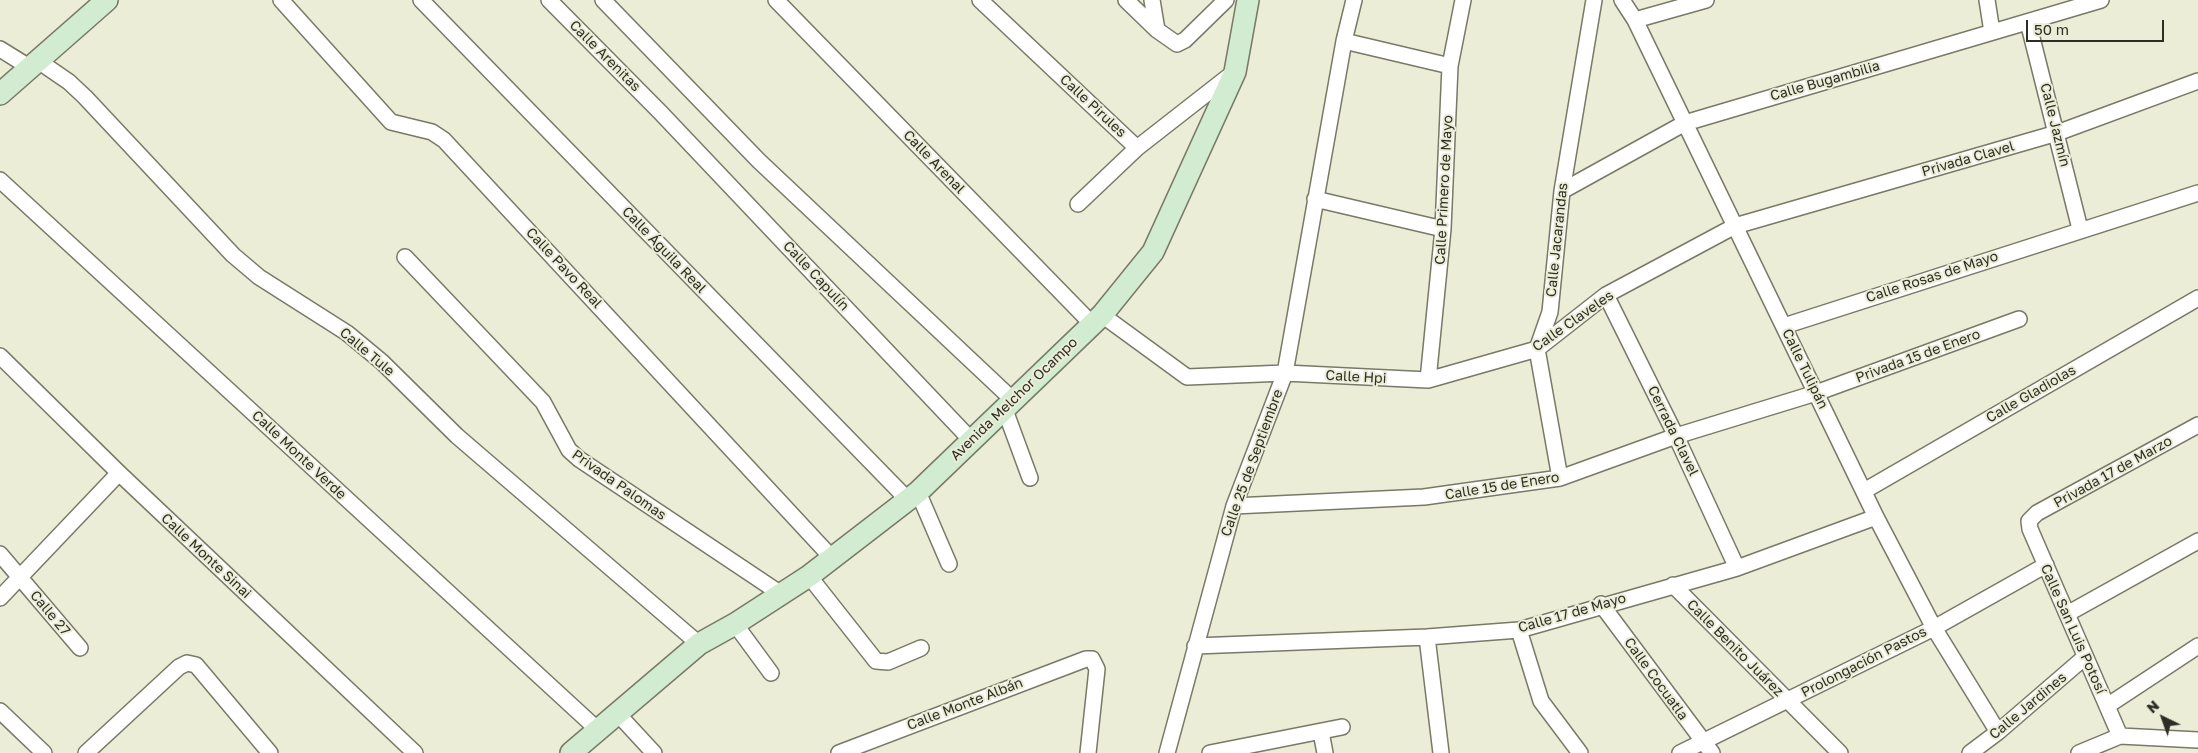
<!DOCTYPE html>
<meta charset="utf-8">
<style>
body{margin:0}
#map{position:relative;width:2198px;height:753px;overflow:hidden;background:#ecedd7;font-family:"Golos Text",sans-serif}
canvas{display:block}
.north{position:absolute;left:2138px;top:693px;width:50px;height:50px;-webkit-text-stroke:4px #ecedd7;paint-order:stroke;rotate:318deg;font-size:14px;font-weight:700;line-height:20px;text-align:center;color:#2d2e25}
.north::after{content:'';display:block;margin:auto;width:18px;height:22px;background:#2d2e25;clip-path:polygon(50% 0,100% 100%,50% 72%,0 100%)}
.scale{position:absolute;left:2026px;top:20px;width:138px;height:22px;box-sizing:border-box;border:2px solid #2d2e25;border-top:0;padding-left:6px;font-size:15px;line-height:18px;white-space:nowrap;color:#2d2e25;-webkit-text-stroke:4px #ecedd7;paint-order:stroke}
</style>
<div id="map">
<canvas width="2198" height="753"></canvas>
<div class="north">N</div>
<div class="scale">50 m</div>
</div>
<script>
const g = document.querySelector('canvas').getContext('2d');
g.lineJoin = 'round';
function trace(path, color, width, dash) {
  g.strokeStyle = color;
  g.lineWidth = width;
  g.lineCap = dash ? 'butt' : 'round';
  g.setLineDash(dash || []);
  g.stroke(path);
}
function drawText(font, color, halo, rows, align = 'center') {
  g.font = font + ' "Golos Text",sans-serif';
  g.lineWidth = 4;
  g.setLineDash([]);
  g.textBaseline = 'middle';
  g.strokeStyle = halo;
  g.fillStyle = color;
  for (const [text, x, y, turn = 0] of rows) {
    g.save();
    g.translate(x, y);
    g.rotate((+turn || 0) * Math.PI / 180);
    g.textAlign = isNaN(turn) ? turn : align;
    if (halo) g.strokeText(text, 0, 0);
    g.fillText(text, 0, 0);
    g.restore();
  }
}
const street = new Path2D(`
 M281,0L391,122L432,132L444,140L833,559
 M421,0L908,500
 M549,0L660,112L972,441
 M603,0L759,161L1014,401
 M776,0L1092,324
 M980,0L1137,148
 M1126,0L1157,30L1177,44L1185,40L1226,0
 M1152,0L1157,30
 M1622,0L1635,20L1876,517L1934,628L1998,732
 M1987,0L1992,32
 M1635,20L1706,0
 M2028,22L2080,229
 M1344,41L1450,66
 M0,49L29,67
 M37,60L69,82L85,97L233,255L259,277L347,333L382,362L457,436L699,644
 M0,180L598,730
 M1562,191L1685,123L2101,0
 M1315,199L1443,229
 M1078,204L1137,148L1233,73
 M405,257L543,402L569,450L579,459L781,594
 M1606,295L1676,436L1737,568
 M1102,315L1187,377L1285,373L1428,380L1537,349L1606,295L1735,226L2057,133L2198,81
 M1784,326L2198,193
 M0,356L119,473L415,753
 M1428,380L1443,229L1450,66L1463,0
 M1005,410L1030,478
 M1560,478L1537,349L1550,312L1562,191L1594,0
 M1864,491L2198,298
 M918,492L949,564
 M1234,506L1424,497L1560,478L1676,436L1816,393L2019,319
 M0,554L80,648
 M809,576L876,661L888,662L921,648
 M1673,585L1840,753
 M0,598L119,473
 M1601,604L1712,753
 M2067,614L2198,541
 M735,624L771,673
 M1519,630L1541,701L1580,753
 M1427,637L1441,753
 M1195,646L1427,637L1519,630L1737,568L1876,517
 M2107,706L2198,646
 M0,711L44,753
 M617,713L654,753
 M1321,732L1325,753
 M2120,736L2030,529L2029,521L2037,513L2198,425
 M86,753L179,667L187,663L196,665L270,753
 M839,753L1086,659H1092L1097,669L1088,753
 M1167,753L1234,506L1285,373L1344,41L1354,0
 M1210,753L1342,727
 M1680,753L1934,628L2046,565
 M1970,753L1998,732L2085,657
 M2079,753L2120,736L2198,740`);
const secondary = new Path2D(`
 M0,94L107,0
 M571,753L699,644L735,624L809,576L918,492L1102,315L1153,252L1235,72L1248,0`);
const streetNames = [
 ["Calle Arenitas",605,56,45],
 ["Calle Bugambilia",1825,81,-16],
 ["Calle Pirules",1093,106,43],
 ["Calle Jazmín",2055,125,76],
 ["Privada Clavel",1968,159,-16],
 ["Calle Arenal",934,162,46],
 ["Calle Primero de Mayo",1444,190,-87],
 ["Calle Jacarandas",1557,240,-84],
 ["Calle Águila Real",664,250,46],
 ["Calle Pavo Real",564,268,47],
 ["Calle Capulín",816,276,47],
 ["Calle Rosas de Mayo",1932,277,-18],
 ["Calle Claveles",1573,321,-35],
 ["Calle Tule",367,352,40],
 ["Privada 15 de Enero",1918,356,-20],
 ["Calle Tulipán",1805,369,64],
 ["Calle Hpi",1356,377,3],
 ["Calle Gladiolas",2031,394,-30],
 ["Avenida Melchor Ocampo",1014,399,-44],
 ["Cerrada Clavel",1673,431,64],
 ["Calle Monte Verde",299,455,43],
 ["Calle 25 de Septiembre",1252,463,-70],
 ["Privada 17 de Marzo",2113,472,-29],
 ["Privada Palomas",619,485,35],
 ["Calle 15 de Enero",1502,486,-9],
 ["Calle Monte Sinai",206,556,43],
 ["Calle 27",50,613,50],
 ["Calle 17 de Mayo",1572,613,-16],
 ["Calle San Luis Potosí",2073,629,66],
 ["Calle Benito Juárez",1735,648,45],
 ["Prolongación Pastos",1864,662,-27],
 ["Calle Cocuatla",1656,679,54],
 ["Calle Monte Albán",965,704,-21],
 ["Calle Jardines",2028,706,-40]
];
trace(street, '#787966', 18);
trace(secondary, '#787966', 24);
trace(street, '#fff', 15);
trace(secondary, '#d1ecd1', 21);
drawText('14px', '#2d2e25', '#ecedd7', streetNames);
</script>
